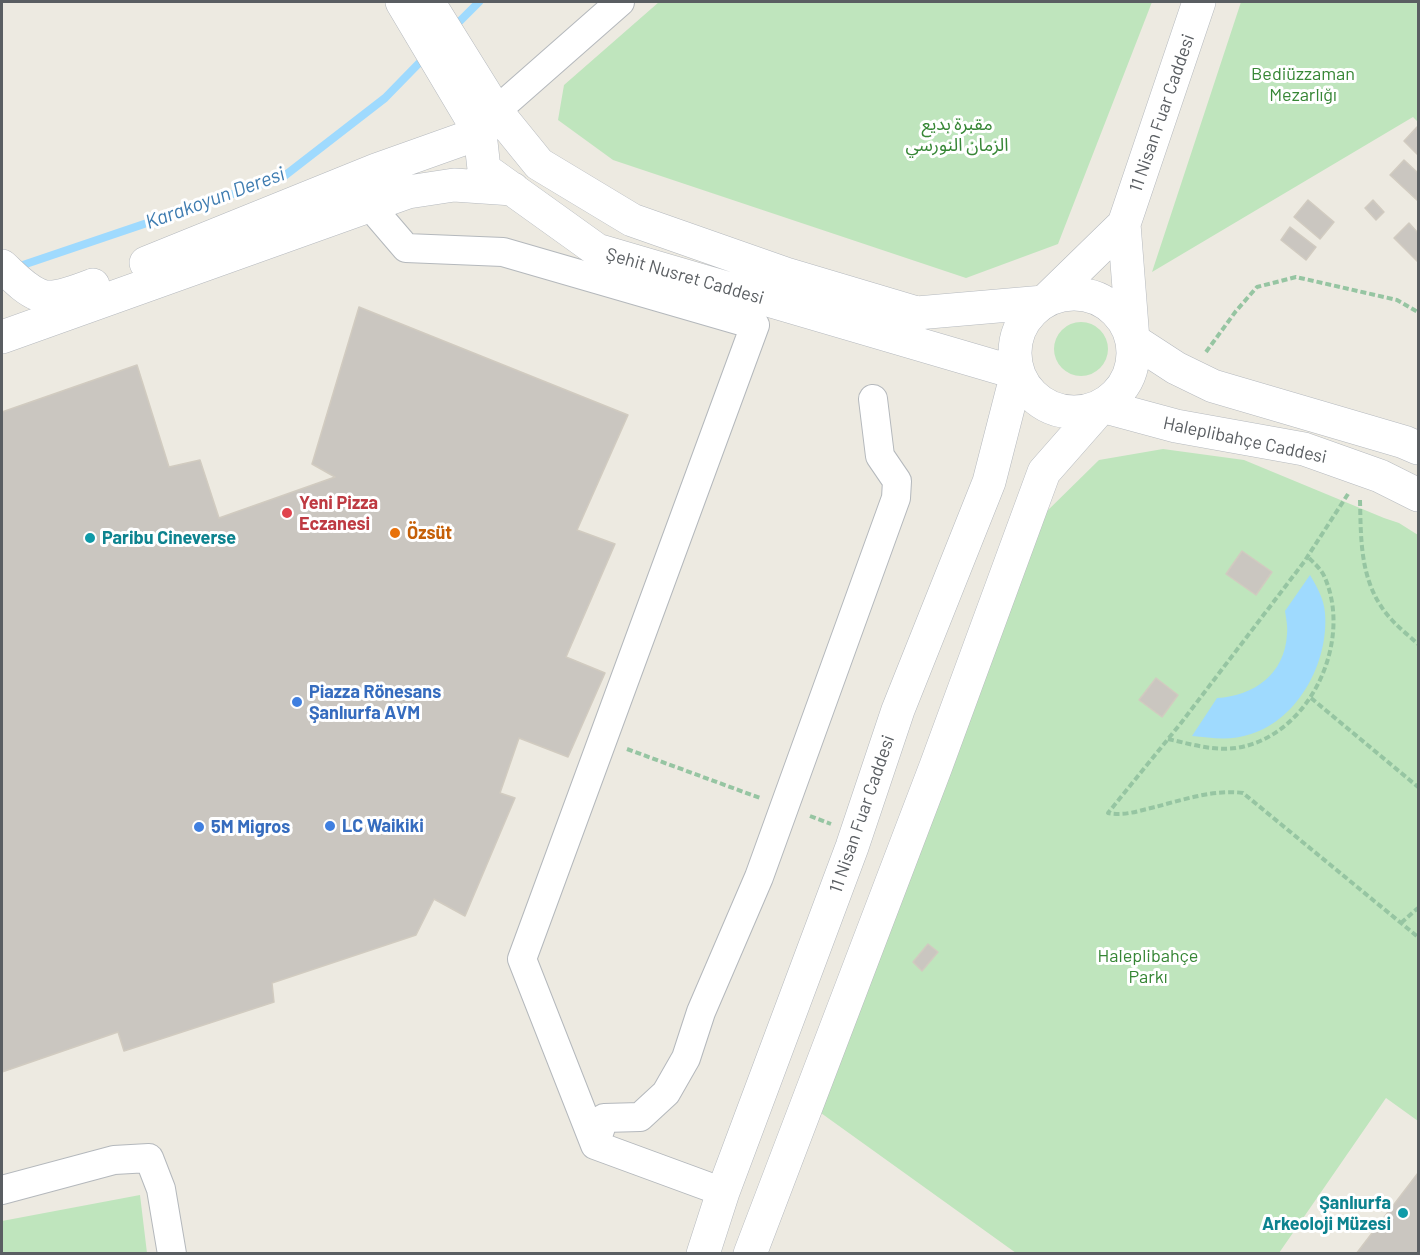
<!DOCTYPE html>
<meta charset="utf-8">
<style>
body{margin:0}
#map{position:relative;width:1420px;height:1255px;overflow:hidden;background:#edeae1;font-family:Barlow,sans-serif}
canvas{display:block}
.frame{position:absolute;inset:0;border:3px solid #5a5e62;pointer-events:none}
</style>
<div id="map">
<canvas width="1420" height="1255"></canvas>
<div class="frame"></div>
</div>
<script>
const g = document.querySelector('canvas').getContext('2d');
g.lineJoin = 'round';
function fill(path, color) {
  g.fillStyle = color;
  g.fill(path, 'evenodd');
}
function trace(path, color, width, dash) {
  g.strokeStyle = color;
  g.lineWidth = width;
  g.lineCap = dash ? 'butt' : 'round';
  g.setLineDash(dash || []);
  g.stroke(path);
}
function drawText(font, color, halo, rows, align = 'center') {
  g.font = font + ' Barlow,"Noto Sans Arabic",sans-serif';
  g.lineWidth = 6;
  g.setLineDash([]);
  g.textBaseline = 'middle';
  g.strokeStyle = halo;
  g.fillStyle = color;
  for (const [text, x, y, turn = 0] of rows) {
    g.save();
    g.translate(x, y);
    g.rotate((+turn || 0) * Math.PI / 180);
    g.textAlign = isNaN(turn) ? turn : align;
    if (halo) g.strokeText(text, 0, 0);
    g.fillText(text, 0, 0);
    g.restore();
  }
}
const green = new Path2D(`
 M659,2H1152L1058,244L966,278L613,160L558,120L564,85Z
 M1241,2H1418V122L1413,117L1152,272Z
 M1054 349a27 27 0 1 1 54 0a27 27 0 1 1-54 0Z
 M1163,449L1244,460L1384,518L1399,523L1418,535V1121L1386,1098L1279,1253H1016L814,1108L1041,517L1099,460Z
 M140,1195L147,1253H2V1221Z`);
const water = new Path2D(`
 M1310,575C1317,587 1324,599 1325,613C1329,661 1299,719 1251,734C1231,741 1212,738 1192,736L1217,698C1254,696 1285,674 1287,634C1288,627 1286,618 1285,611Z`);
const stream = new Path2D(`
 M453,28L479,2
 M17,267L283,177L385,98L426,56`);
const building = new Path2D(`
 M1417,127L1418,129V155L1404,141Z
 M1404,160L1418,173V201L1390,175Z
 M1308,200L1334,222L1320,239L1294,217Z
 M1373,200L1384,212L1376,220L1365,208Z
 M1409,223L1418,233V262L1394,238Z
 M1290,227L1316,247L1306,260L1281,240Z
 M359,307L628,415L577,530L615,544L566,657L605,673L568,757L519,738L500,793L515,798L465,916L434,899L416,935L272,983L274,1002L124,1051L118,1032L2,1072V412L137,365L169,467L200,460L219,518L335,477L312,464Z
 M1242,551L1272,572L1256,595L1226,574Z
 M1156,678L1178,695L1162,717L1139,700Z
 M928,944L938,952L922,971L913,962Z
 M1418,1173V1254H1356Z`);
const path = new Path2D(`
 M1206,352L1236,311L1257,287L1296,277L1397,300L1418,312
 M1348,494L1304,562L1181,723L1108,813C1125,816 1138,811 1155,807C1182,800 1215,789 1243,793L1418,937
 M1360,500C1361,543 1360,585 1391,619C1399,628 1409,636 1418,644
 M1311,698L1418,787
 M1168,739C1190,744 1213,751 1236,748C1309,737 1353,643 1325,578C1322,570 1314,563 1308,557
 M627,749L760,798
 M810,816L831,824
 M1401,923L1418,908`);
const street = new Path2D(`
 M496,111L620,2
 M370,206L406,248L503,252L755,325L522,959L595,1145L723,1192
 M595,1145L604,1118L640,1117L666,1093L686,1058L701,1012L759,877L896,498L897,481L880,456L873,399
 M2,1190L114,1160L149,1158L161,1189L172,1254`);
const secondary = new Path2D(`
 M402,2L480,133L484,169L597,250L1017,373L989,482L898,710L852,847L723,1192L703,1254
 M1199,2L1124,224L1133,340L1176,368L1213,386L1404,442L1418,448
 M430,5L496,111L539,164L632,220L786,274L917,313L1044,302L1124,224
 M146,263L376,170L480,133
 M2,266C13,276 24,289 39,295C52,301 80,290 93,285
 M1015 353a59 59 0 1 1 118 0a59 59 0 1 1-118 0Z
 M2,337L408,192L454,185L513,189
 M750,1254L936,766L1044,472L1102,406L1176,426L1304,449L1380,476L1418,495`);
const markers = [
 [287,513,6,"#e0444e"],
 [395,533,6,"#e8710a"],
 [90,538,6,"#0f9aa8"],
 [297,702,6,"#3f7fe0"],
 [330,826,6,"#3f7fe0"],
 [199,827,6,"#3f7fe0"],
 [1403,1213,6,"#0f9aa8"]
];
const parkNames = [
 ["Bediüzzaman",1303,74],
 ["Mezarlığı",1303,95],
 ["مقبرة بديع",957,124],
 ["الزمان النورسي",957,145],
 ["Haleplibahçe",1148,956],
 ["Parkı",1148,977]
];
const streetNames = [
 ["11 Nisan Fuar Caddesi",1162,113,-71],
 ["Şehit Nusret Caddesi",685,276,16],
 ["Haleplibahçe Caddesi",1245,440,12],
 ["11 Nisan Fuar Caddesi",862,814,-71]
];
const healthNames = [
 ["Yeni Pizza",299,503],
 ["Eczanesi",299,524]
];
const foodNames = [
 ["Özsüt",407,533]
];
const cultureNames = [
 ["Paribu Cineverse",102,538],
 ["Şanlıurfa",1391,1203,"right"],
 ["Arkeoloji Müzesi",1391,1224,"right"]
];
const shopNames = [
 ["Piazza Rönesans",309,692],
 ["Şanlıurfa AVM",309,713],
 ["LC Waikiki",342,826],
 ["5M Migros",211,827]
];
const waterNames = [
 ["Karakoyun Deresi",215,198,-20]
];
fill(green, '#bfe5bd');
fill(water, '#9fdafe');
trace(stream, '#9fdafe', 8);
fill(building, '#cac6c0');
trace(building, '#d1cbc0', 1.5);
trace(street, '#b4b8bc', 30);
trace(secondary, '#b5b9be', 34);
trace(path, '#96c5a2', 4, [6, 3]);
trace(street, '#fff', 28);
trace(secondary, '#fff', 33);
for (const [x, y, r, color] of markers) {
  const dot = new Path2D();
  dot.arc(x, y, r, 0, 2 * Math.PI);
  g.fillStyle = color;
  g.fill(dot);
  trace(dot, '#fff', 2);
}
drawText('18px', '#368635', '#fff', parkNames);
drawText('18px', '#5a5e62', '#fff', streetNames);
drawText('bold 18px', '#be3a42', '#fff', healthNames, 'left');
drawText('bold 18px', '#c56008', '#fff', foodNames, 'left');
drawText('bold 18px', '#0d838f', '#fff', cultureNames, 'left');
drawText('bold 18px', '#366cbe', '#fff', shopNames, 'left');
drawText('italic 20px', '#3d7bb0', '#fff', waterNames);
</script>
